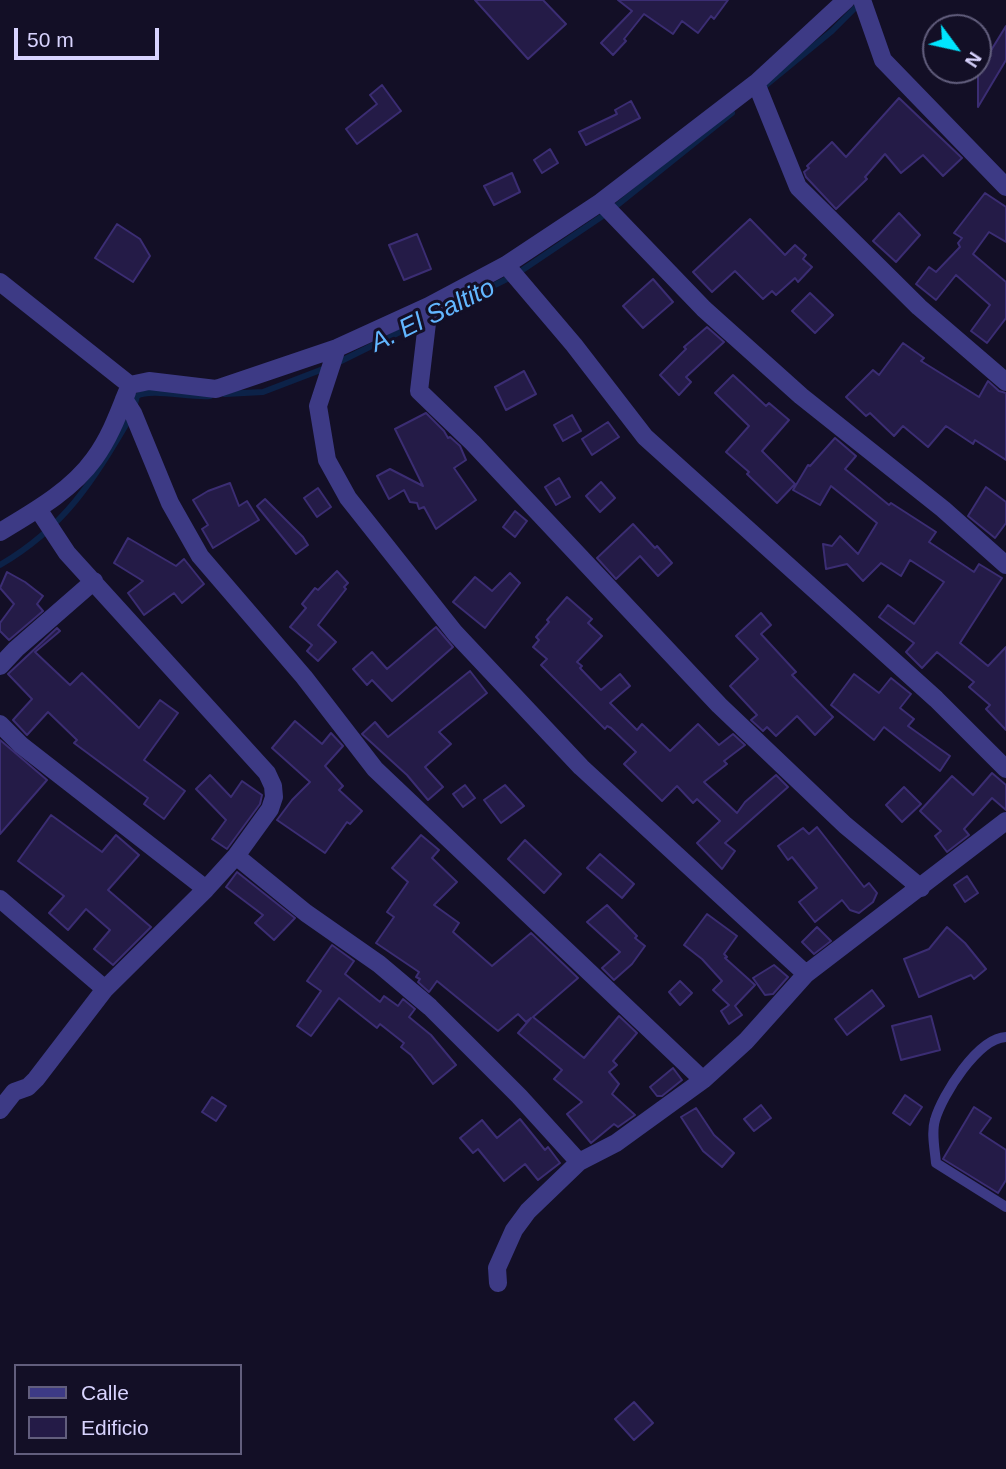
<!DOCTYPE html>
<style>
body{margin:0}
#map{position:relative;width:1006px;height:1469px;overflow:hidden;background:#130f26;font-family:Helvetica,sans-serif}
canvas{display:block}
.legend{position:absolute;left:14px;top:1364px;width:228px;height:91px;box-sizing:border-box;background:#130f26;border:2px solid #625e7d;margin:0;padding:9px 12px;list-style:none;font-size:21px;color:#d9d4ff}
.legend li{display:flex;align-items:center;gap:14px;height:35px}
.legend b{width:35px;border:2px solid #625e7d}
.north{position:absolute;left:922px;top:14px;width:70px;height:70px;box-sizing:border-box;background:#130f26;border:2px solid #625e7d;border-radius:50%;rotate:123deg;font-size:19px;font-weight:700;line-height:28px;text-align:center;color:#d9d4ff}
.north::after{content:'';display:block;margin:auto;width:24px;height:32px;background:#00e5ff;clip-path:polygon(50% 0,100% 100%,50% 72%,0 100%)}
.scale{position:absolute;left:14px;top:28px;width:145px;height:32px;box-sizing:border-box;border:4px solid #d9d4ff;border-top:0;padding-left:9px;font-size:21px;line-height:24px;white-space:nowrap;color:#d9d4ff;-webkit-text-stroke:5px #130f26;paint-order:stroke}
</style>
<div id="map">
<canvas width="1006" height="1469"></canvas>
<ul class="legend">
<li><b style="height:9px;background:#3d3a85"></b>Calle</li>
<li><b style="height:19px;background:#241b47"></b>Edificio</li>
</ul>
<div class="north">N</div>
<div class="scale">50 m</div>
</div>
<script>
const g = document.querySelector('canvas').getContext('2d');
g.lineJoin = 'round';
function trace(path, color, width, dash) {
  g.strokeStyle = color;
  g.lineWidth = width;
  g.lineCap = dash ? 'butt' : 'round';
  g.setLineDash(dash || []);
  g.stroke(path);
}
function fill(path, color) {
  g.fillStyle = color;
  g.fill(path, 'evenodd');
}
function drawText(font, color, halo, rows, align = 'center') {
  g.font = font + ' Helvetica,sans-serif';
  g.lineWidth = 6;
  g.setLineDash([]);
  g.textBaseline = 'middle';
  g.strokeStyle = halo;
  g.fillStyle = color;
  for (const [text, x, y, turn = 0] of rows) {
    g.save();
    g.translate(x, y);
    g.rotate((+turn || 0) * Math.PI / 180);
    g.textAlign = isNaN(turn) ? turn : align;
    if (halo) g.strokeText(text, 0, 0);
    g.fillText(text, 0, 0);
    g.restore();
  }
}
const stream = new Path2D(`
 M765,86L832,31L859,4
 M225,394L263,392L331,366L515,275L610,211L732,113
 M134,408L137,396C151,388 190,398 210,396
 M0,565C65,527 93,481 130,418`);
const building = new Path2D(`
 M475,0H543L566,24L528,59Z
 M618,0H728L714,19L711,16L698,33L682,21L673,34L644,14L624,39L626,41L613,55L601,43L632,11Z
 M1006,26V60L978,107V45L990,52Z
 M382,85L401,111L357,144L346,129L377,104L370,95Z
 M899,98L962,158L943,176L923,155L901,173L885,154L865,177L867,179L836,209L806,177L804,172L809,168L807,166L832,142L846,157Z
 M631,101L640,118L586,145L579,132L617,114L615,110Z
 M550,149L558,163L542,173L534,160Z
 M512,173L520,192L494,205L484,186Z
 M985,193L1006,207V242L989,232L973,254L1006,282V318L987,343L971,331L990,305L956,275L936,300L916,284L929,267L936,272L960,247L958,243L962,238L954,233Z
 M899,213L920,235L896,262L873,241Z
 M750,219L785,255L795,245L806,255L803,259L812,267L798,282L795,278L776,295L772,291L763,299L735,271L712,292L693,272Z
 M117,224L140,239L150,256L133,282L95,258Z
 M417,234L431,269L404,280L389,245Z
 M653,279L673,302L643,328L623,306Z
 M810,293L833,315L815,333L792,311Z
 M707,327L724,342L686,377L691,382L679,395L660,375L686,349L684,347Z
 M903,343L924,358L921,361L979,397L988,381L999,391L1006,393V460L975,440L973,444L946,426L928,447L903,426L894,436L870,413L866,416L846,397L873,370L879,375Z
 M524,371L536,394L506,410L495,387Z
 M733,375L766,406L769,403L789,420L762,451L795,484L777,503L747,474L749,472L726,452L749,426L715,393Z
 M426,413L444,431L448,438L450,437L460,446L466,460L454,468L476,500L436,529L424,507L419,509L417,503L410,502L404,490L389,499L377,476L390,469L423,486L395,429Z
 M572,415L581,431L563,441L554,425Z
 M608,422L619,437L592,455L582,439Z
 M835,438L856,456L845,469L889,505L891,503L936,532L929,542L974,572L979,564L1002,578L960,643L988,666L1006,647V730L986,709L990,705L969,687L974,682L937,652L922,668L906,652L914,643L879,617L888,605L914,624L944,582L910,560L901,576L881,563L863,581L847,564L826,569L823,544L832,546L840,536L858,554L877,523L831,486L820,505L793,490L808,465L810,466Z
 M559,478L570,497L556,505L545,487Z
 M601,482L615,498L600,512L586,496Z
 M230,483L239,506L247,501L259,520L213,548L202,529L208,525L193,500L208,491Z
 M986,487L1006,502V523L995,538L968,516Z
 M318,488L331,507L317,517L304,498Z
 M265,499L303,537L308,545L296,554L257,506Z
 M515,511L527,521L515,537L503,527Z
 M633,524L655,548L657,546L672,563L658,576L640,556L616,579L597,558Z
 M128,538L176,566L184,559L204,584L182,603L174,593L144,615L128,593L143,581L114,563Z
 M337,571L348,583L344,587L346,589L318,625L336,642L318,661L307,651L312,645L290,627L306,608L302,604L315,588L318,590Z
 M7,572L25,582L43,596L37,604L43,611L9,640L0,631V623L14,604L0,588Z
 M510,573L520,583L485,628L453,602L475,577L492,591Z
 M567,597L592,619L588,623L602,636L577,662L582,666L580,668L601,690L620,674L630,686L610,703L637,730L642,724L670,751L698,724L719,745L733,734L745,745L724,761L727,764L704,782L737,813L745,802L776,775L788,787L725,843L735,851L722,869L697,843L720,821L697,799L693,803L677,786L662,801L624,764L636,752L611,728L607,726L605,729L541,665L547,659L533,647L539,640L536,637L549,622L547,620Z
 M761,613L771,625L761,634L796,672L792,675L833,717L815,735L797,716L776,736L767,727L763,731L751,720L757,715L730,686L758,659L736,636Z
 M436,627L453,647L392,701L372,680L367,685L353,669L372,652L387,669Z
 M57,628L60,631L35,652L70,685L82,673L139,728L160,700L178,713L144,760L185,791L164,819L144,804L148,798L74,743L77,740L48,712L27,735L13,720L32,699L8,674Z
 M470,671L487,693L439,732L451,744L425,767L443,787L428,800L407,775L362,734L375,722L388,737Z
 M854,674L879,693L891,678L911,694L900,708L914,719L908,726L950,756L940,771L884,727L874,740L831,705Z
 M295,721L322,744L331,733L343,746L325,766L343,786L339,790L362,811L350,824L347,822L325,853L277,820L292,800L310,782L272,748Z
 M0,740L47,780L0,834Z
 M992,773L1006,785V810L992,798L964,829L969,835L947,852L935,836L941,831L920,811L952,776L973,795Z
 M210,775L231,797L242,781L262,795L260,804L227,849L212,839L226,820L196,789Z
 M465,785L475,798L463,807L453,794Z
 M505,785L524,806L501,823L484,800Z
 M904,787L921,804L902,822L886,805Z
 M51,815L102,852L116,835L139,855L108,890L151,927L113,965L94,949L110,930L86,909L68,930L49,913L64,896L18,861Z
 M817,827L864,887L869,883L877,893L873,902L859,913L850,910L842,900L815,922L799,902L817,888L792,857L788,860L778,846L803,828L809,834Z
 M421,835L439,850L432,858L457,882L434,905L459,923L453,932L492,966L531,933L578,978L533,1017L584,1058L619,1016L637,1033L613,1061L617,1065L609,1072L619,1084L612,1094L635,1115L618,1127L614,1124L591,1143L567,1114L582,1102L554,1079L562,1070L518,1033L531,1018L526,1022L518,1014L498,1031L437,981L429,992L418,982L420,979L416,977L419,972L376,943L394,917L387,912L408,882L392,868Z
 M525,840L561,874L544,893L508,859Z
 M600,854L634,884L622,898L587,868Z
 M237,872L295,918L274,940L255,923L263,915L226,887Z
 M967,876L978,893L965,902L954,885Z
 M607,905L637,936L635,938L645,946L632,964L614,980L602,968L620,952L587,922Z
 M707,914L737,936L724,954L727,957L725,958L755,985L735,1006L742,1015L729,1024L721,1011L729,1005L713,990L722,981L702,959L684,945Z
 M817,927L831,941L814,954L802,942Z
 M947,927L965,943L986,969L974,979L971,975L919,997L904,959L929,949Z
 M332,945L354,961L345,974L380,1002L384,996L398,1006L403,999L415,1009L409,1017L431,1035L456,1065L433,1084L411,1055L401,1047L404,1043L380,1024L377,1028L339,998L311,1036L297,1026L321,991L307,981Z
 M774,965L788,977L773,994L765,995L753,978Z
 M680,981L692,993L680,1005L669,992Z
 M872,990L884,1006L847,1035L835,1019Z
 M931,1016L940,1050L901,1060L892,1026Z
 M673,1068L682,1080L662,1096H657L650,1087Z
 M905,1095L922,1107L910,1125L893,1113Z
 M212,1097L226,1106L216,1121L202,1112Z
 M761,1105L771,1118L754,1131L744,1119Z
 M974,1107L991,1118L980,1133L1006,1150V1180L998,1193L943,1159Z
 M696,1108L714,1135L734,1153L722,1167L703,1151L681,1117Z
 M520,1119L545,1150L548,1147L560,1163L538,1180L525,1164L504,1181L478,1149L473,1153L460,1138L482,1120L497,1138Z
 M634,1402L653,1423L634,1440L615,1419Z`);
const lane = new Path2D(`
 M1006,1037C978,1038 942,1095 935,1120C931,1133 935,1150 936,1163L1006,1207`);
const street = new Path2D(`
 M862,0L883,60L1006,187
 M756,83L798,187L919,307L1006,382
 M601,202L704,309L801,396L943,509L1006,565
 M506,265L574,345L645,437L936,699L1006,769
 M0,282L130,385
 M429,306L419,391L473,443L719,705L845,825L921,888
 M337,348L318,406L327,460L348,498L455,633L581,767L806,974
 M130,385L149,381L216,389L337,348L429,306L506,265L601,202L756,83L846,0
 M124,399L133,413L170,503L200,556L304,677L375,769L703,1080
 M0,532C33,512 71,491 94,459C109,439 118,415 127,392
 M0,666L16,649L94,581
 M0,724L21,745L206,889
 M236,856L306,913L379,964L430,1007L519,1096L579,1162
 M0,899L105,989
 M0,1110L14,1092L28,1087L36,1079L105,989L206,889L236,856L270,809L274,797L273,786L267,773L67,553L38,509
 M498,1283L497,1268L514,1230L528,1211L579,1162L616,1143L703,1080L746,1041L806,974L1006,821`);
const waterNames = [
 ["A. El Saltito",433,316,-26]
];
trace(stream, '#0c2248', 6);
fill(building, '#241b47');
trace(building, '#3b2d73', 2);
trace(lane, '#3d3a85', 10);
trace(street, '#3d3a85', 18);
drawText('italic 26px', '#62b6ff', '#130f26', waterNames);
</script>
